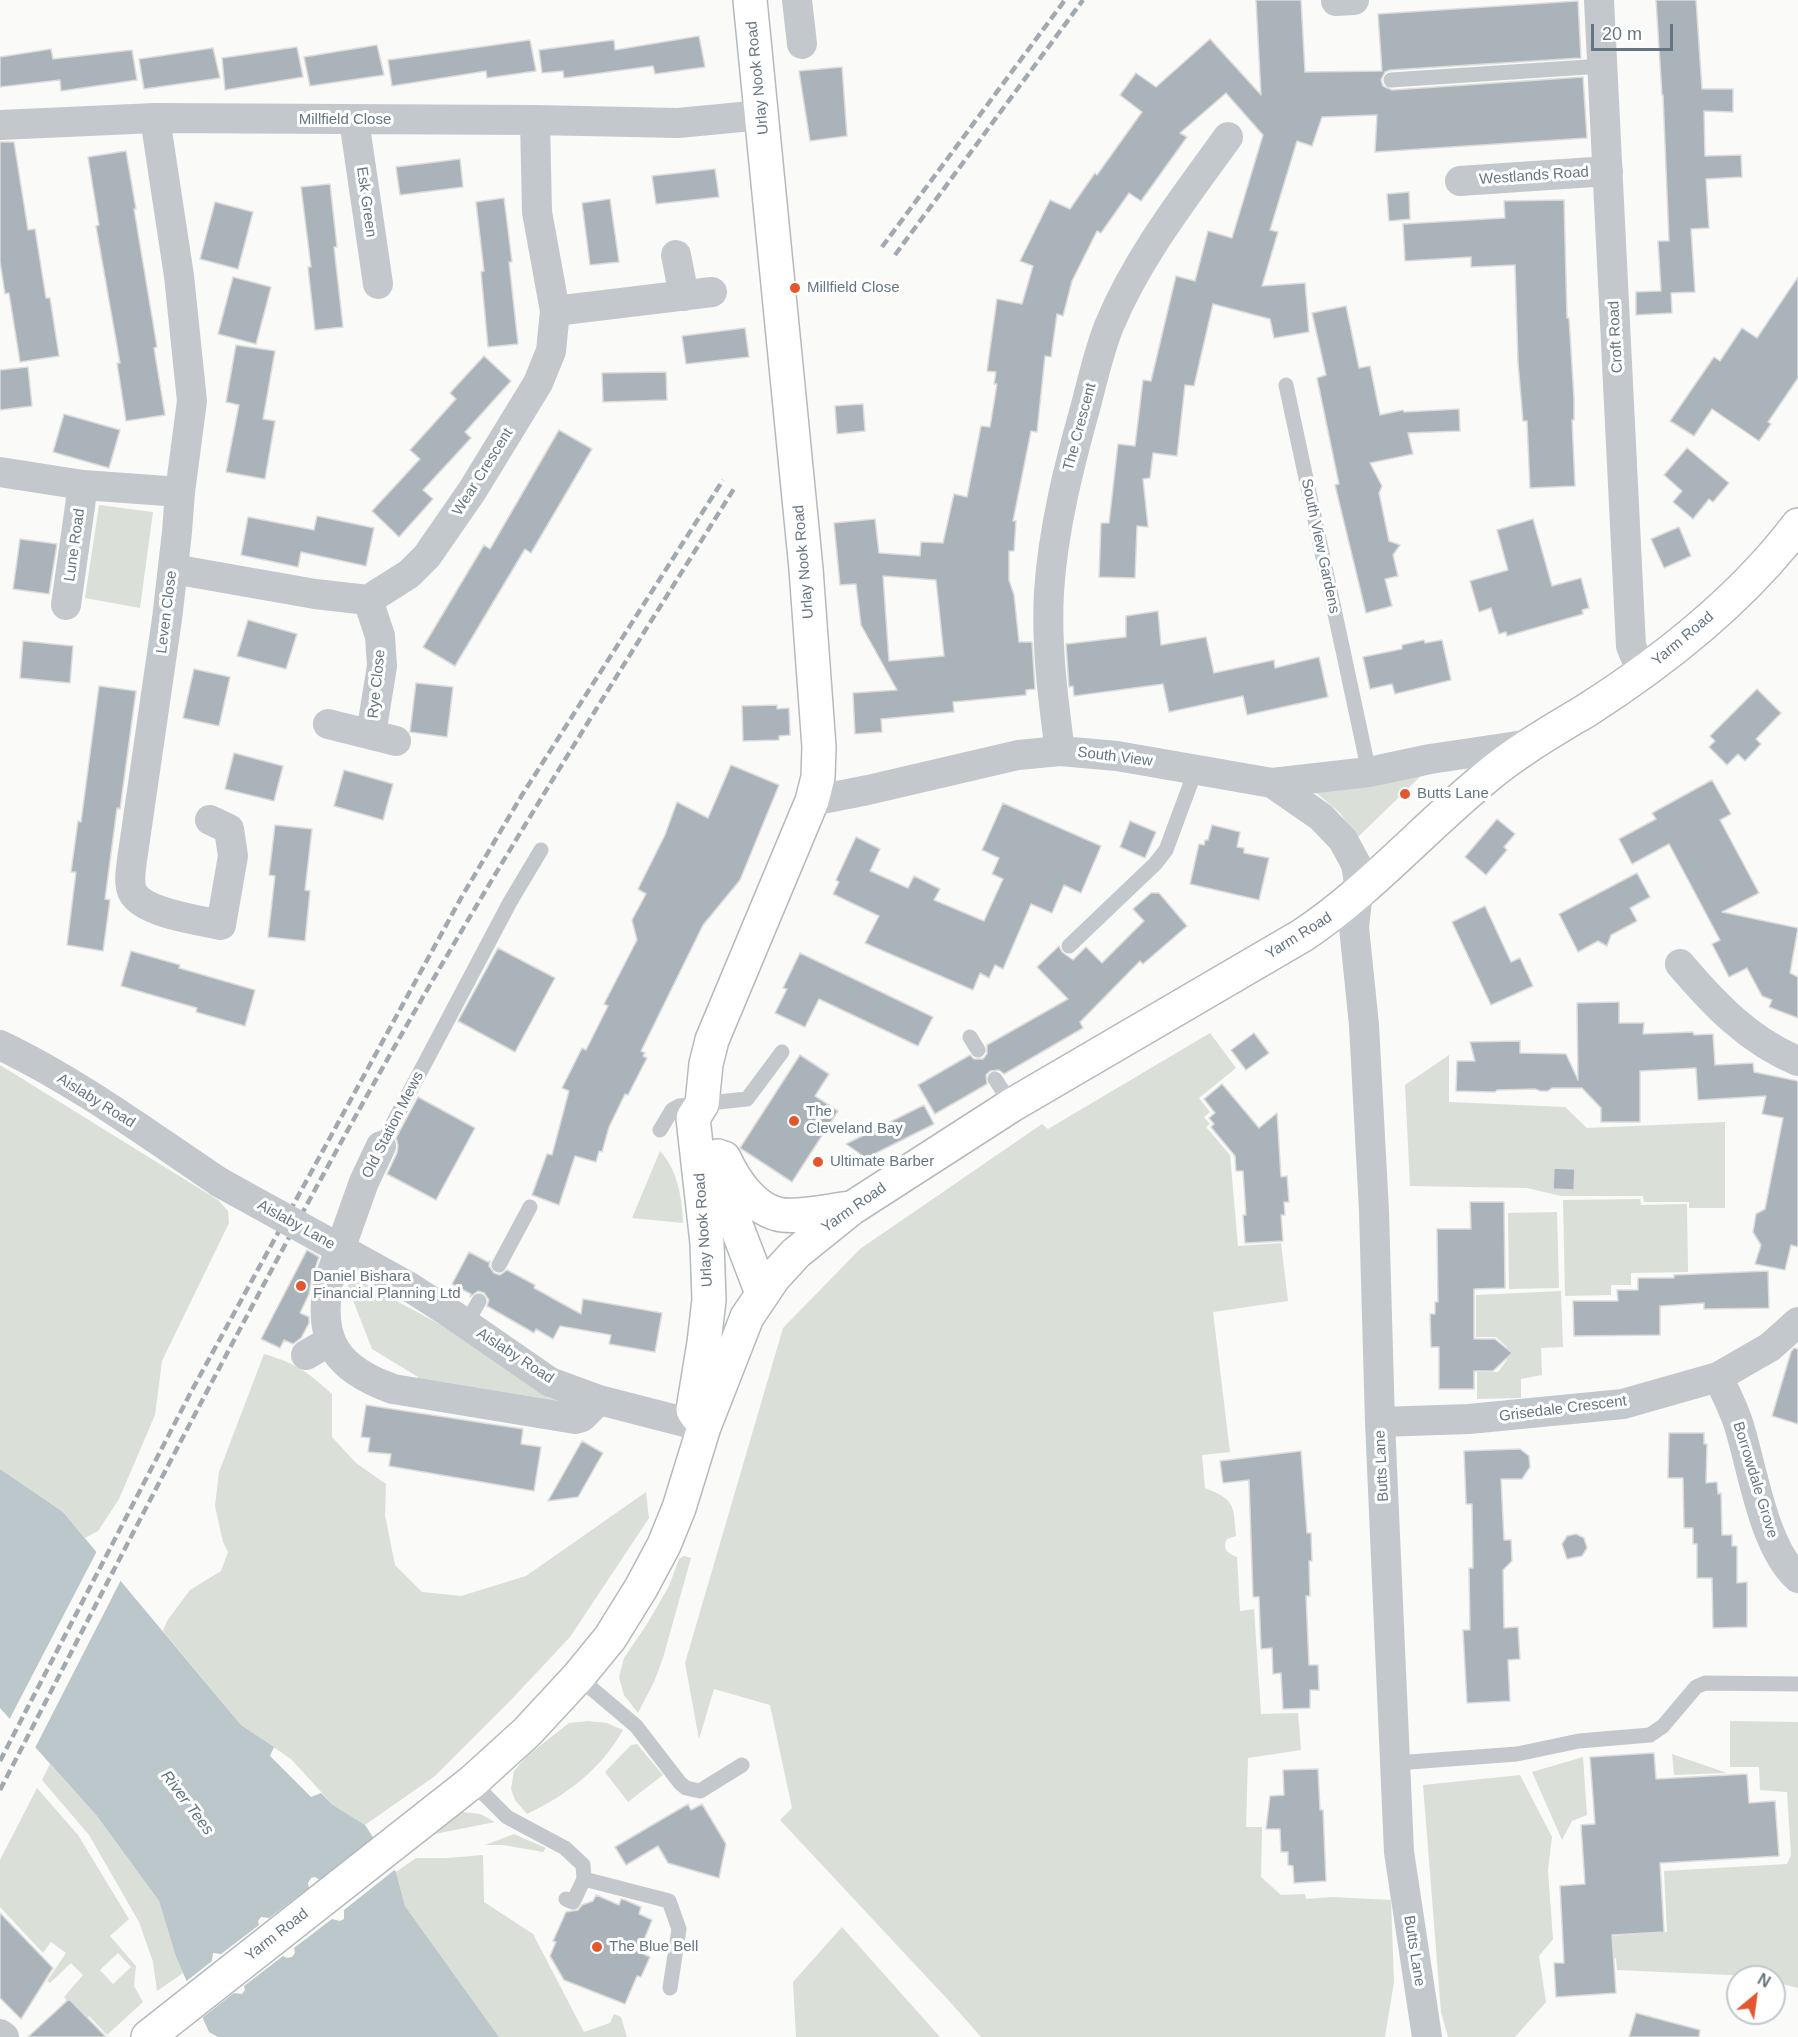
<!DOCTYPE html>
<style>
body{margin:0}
#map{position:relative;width:1798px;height:2037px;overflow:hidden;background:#fafaf8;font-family:Arial,sans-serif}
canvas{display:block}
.north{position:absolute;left:1726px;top:1965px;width:60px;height:60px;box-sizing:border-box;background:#fff;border:2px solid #c1c8cd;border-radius:50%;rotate:29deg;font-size:16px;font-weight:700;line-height:24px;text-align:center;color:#657683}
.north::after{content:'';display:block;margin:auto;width:21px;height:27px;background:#e4572e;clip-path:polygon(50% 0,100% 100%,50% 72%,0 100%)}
.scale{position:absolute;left:1591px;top:24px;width:82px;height:27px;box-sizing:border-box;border:3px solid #657683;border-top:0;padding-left:8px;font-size:18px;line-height:21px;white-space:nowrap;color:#657683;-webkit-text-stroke:4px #fff;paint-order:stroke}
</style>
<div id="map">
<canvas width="1798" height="2037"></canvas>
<div class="north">N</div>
<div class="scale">20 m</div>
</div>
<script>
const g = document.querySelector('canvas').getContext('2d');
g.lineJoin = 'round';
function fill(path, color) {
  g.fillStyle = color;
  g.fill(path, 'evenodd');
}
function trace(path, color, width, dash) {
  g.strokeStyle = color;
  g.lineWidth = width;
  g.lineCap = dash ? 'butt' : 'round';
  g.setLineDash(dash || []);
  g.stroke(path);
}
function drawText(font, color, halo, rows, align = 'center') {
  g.font = font + ' Arial,sans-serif';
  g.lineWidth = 6;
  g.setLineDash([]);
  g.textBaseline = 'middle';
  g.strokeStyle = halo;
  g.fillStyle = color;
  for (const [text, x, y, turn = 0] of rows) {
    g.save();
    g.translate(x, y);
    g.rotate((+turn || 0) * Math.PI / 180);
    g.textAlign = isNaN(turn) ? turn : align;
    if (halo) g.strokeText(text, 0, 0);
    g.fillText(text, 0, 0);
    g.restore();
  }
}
const green = new Path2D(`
 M99,505L153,512L140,608L85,598Z
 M1425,772L1357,838L1340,813L1313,790Z
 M1210,1033L1236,1068L1199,1098L1210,1112L1204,1117L1210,1124L1206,1127L1230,1155L1238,1246L1281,1243L1288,1301L1213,1312L1230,1452L1202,1455L1205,1488C1236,1500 1233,1505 1236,1536L1227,1539C1222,1549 1228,1554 1237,1557L1240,1611L1254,1609L1261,1714L1298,1713L1301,1750L1248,1758L1246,1827H1262L1261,1877L1281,1895L1305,1894L1306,1899L1333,1897L1391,1900L1394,1982L1385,2037H981L951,2003L780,1820L792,1808L770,1705L714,1689L699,1739L685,1663L783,1328L860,1249L1042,1124L1048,1129Z
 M1449,1055V1102L1565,1107L1587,1128L1725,1122V1208H1689V1202H1644L1643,1196H1561L1527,1188L1410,1186L1405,1085Z
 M0,1065L218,1200L228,1211L229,1223L162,1361L155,1415L119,1499L98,1531L85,1538L63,1512L0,1469Z
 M660,1151C678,1171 682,1197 683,1223L632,1218Z
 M1640,1199L1641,1205L1687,1204L1688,1272L1631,1273V1285H1611V1295L1565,1296L1563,1200Z
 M1557,1212L1559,1288L1509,1289L1508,1213Z
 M345,1273L465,1338L549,1398L557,1400V1406L418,1383V1377L372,1349L349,1290Z
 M1561,1291L1563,1347L1541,1348L1542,1375L1521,1379V1398L1477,1399V1372H1498L1507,1360V1347L1496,1337H1476V1295Z
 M264,1354C298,1364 306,1371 332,1394V1437L356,1463L386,1484L385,1515L395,1565L422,1592L461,1596L526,1576L646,1492L649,1518L570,1637L509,1702L435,1776L365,1825L333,1805L291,1759L241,1725L163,1631L167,1621L190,1590L221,1571L228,1552L223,1542L215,1506L219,1472Z
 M684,1556L691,1558L663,1658L654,1682L638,1713L624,1695L619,1677L624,1658L647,1624L669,1586L679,1559Z
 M588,1721L607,1723L623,1730C602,1768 566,1796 527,1814L515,1800L511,1789L514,1771L528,1755L569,1723Z
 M1730,1721L1798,1722V1988L1774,1982V1977L1617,1970L1616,1958L1585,1959L1584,1938L1667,1932L1664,1871L1787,1864L1791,1855L1787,1792L1760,1790L1759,1767H1730Z
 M637,1744L663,1775L628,1802L605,1772L631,1745Z
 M1672,1754L1727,1773L1674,1775Z
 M1583,1757L1587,1815L1572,1821L1562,1840L1532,1772Z
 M50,1764L97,1816L159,1901L176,1957L183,1973L157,1991L153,1962L139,1922L89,1835L42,1780Z
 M1520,1775L1552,1837L1548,1870L1553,1939L1539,1956L1546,2002L1515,2037H1448L1441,2012L1423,1785Z
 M37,1788L78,1835L129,1919L110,1936L136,1966L134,1986L143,2002L107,2035L89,2016L85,2020L64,1997L83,1975L71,1963L50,1983L47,1981L66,1953L51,1942L43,1953L0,1907V1860ZM118,1953L131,1967L113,1984L100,1970Z
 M463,1812L480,1814L495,1822L425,1836L450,1816Z
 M514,1834L546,1848L543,1852L503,1845H485Z
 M483,1855L484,1902L533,1934L584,2032L610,2023L614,2014L621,2017L627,2037H499L405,1906L396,1872L416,1858H448Z
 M842,1927L940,2037H796L793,1982Z`);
const water = new Path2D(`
 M0,1469L63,1512L241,1725L274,1747L270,1756L311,1797L321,1793L333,1805L365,1825L396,1872L405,1906L499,2037H218L209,2032L176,1957L159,1901L97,1816L0,1708Z`);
const pier = new Path2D(`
 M98,1549L122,1578L34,1750L8,1722Z
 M376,1837L397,1868L344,1910V1919L340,1921L332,1919L294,1948L295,1953L292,1957L287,1958L283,1956L244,1986L245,1990L242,1994L234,1993L202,2018V2024L184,1983L212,1961L213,1953L221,1954L259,1925L258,1921L261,1917L269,1918L309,1888L308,1883L311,1878L315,1877L320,1880Z`);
const building = new Path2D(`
 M1256,0H1301L1305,72L1382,71L1378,14L1578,1L1581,58L1390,70L1385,72L1381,80L1383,86L1392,90L1583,77L1587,138L1375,152L1377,115L1322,117L1312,146L1297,141L1270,230L1278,232L1262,286L1305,283L1309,332L1274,338L1270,319L1213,304L1194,386L1185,385L1177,456L1153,453L1150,478L1143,479L1148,527L1137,526L1135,578L1099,577L1101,523H1109L1118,444L1135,446L1143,380L1151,381L1176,276L1195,281L1208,231L1232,238L1263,135L1226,93L1180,133L1187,137L1141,201L1129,193L1101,233L1097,231L1072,281L1063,316L1057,314L1051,357L1045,356L1037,432L1031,431L1013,521H1016L1014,551H1009V580L1014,595L1019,642H1032L1035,689L1026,690V695L953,702L954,712L881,719L882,732L855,734L853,693L897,690L861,625L856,584L840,585L834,523L875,519L879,553L920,556L921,542L943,543L954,494L967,497L981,426L990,427L997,384H994L996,372L987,371L997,299L1022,304L1033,266L1020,261L1050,200L1070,209L1095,173L1097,175L1142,112L1120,95L1136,73L1156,87L1210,39L1261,95ZM883,576L936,580L944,656L889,661Z
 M1656,0H1696L1702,89H1733V112L1704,111L1705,156L1741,155L1742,177L1706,179L1709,228L1691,229L1695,292L1671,293L1672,313L1636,315V292L1661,291L1658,241H1669L1663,95H1662Z
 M699,36L705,67L655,74L653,66L564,78L563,71L542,73L539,50L614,40L615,50Z
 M530,40L536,71L487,78L486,71L392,86L388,60Z
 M377,45L384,75L310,86L304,57Z
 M297,47L303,77L225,90L222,58Z
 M213,48L220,78L144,89L139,59Z
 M51,49L53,59L132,50L137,80L61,91L60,80L0,87V57Z
 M842,67L847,136L810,141L799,71Z
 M0,142H14L28,230L35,229L46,298H50L59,356L20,362L9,293L5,294L0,261Z
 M126,151L136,209H134L157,347L154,348L165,415L126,421L117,363H120L96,226L99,225L88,157Z
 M460,159L463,187L400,195L396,167Z
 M715,169L719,197L656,204L652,176Z
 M330,184L337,247H334L343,327L315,330L308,267H311L301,187Z
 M1409,192L1410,219L1389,221L1387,194Z
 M504,198L512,262H509L518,344L488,347L481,272L484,271L476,202Z
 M610,199L619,262L590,265L582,203Z
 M1564,200L1567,318H1569L1574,399V420H1572L1575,486L1530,488L1527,421H1523L1518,362L1515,265L1471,267V257L1405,261L1403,224L1505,218L1504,201Z
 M215,202L253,212L238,269L200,259Z
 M233,277L271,287L256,344L218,334Z
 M1798,277V378L1768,422L1771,424L1759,441L1712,409L1694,436L1670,421L1714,357L1720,361L1742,328L1757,338Z
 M1346,306L1359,368L1370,366L1380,415L1403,410L1404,412L1459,409L1460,431L1408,433L1413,454L1370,463L1382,486L1379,493L1389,541L1400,545L1393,555L1398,576L1385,579L1392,606L1366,613L1335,485L1339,484L1317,378L1326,375L1312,313Z
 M745,328L749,357L686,364L682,336Z
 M236,345L275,351L263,419L275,421L265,479L226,472L239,405L226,402Z
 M484,356L511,381L465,432L471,438L423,490L433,499L399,537L372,511L420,459L410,450L456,399L450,393Z
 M28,367L32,406L0,410V370Z
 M666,372L667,400L603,402L602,373Z
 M863,404L865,431L837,434L835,406Z
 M64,414L120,430L109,468L53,452Z
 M559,430L592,449L531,553L525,549L455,666L423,647L484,545L490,549Z
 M1687,448L1729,483L1713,502L1709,499L1693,519L1673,502L1682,491L1664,475Z
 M317,516L374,528L366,566L301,552L298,567L241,555L248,517L314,530Z
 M1533,519L1552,586L1581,578L1589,608L1582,610L1583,614L1507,636L1506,632L1499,634L1491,608L1479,612L1470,581L1508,570L1497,530Z
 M1679,527L1691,556L1664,568L1651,539Z
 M20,539L57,544L49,594L13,589Z
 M1158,611L1161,645L1206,637L1214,673L1274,660L1275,668L1319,657L1328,697L1247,715L1243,696L1169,712L1163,684L1074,696L1073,686L1069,687L1066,644L1126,637V616Z
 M248,620L297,634L286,669L237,656Z
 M1424,640L1425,643L1442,640L1451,680L1395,694L1392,684L1370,689L1363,657L1402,649V645Z
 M23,641L73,646L70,683L20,678Z
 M194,669L230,677L219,726L183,718Z
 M416,683L453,687L447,737L410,732Z
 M99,686L136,691L120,809L117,808L105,899L110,900L103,951L67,945L76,872H71L78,821L81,822Z
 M1757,689L1781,713L1756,739L1761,744L1745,761L1738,754L1727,765L1709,747L1715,741L1710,736Z
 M777,705V709L789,708L790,735L779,736V740L743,741L742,706Z
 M234,753L283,766L274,801L225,789Z
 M731,765L779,785L740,880L703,925L641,1051L645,1053L643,1056L647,1058L628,1095L625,1094L609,1127L602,1152L599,1151L596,1162L575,1156L559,1205L532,1195L547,1154L552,1155L569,1091L562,1088L582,1048L586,1050L608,1006L604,1004L605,1002L637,940L632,920L646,894L638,889L665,835L677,802L708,818Z
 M344,770L393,784L383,820L334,806Z
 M1712,780L1731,814L1720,820L1759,893L1722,912L1798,928L1790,973L1798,977V1018L1769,1007L1772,1000L1762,996L1747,968L1729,977L1712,944L1720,940L1669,844L1632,864L1619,839L1656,819L1652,813Z
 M1003,803L1101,846L1081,893L1064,885L1052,913L1031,904L1003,969L995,965L989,978L980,973L973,990L865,943L879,916L833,894L839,882L836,880L856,837L880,849L870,871L908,888L914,876L940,889L934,900L984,921L1003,879L992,874L999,858L982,850Z
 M1497,819L1515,834L1504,847L1507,850L1486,875L1465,857Z
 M1130,821L1156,832L1145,858L1120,847Z
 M275,825L312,829L305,890L310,891L305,941L268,937L275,876L269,875Z
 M1212,825L1240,832L1237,847L1244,848V853L1269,858L1259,900L1190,884L1199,844L1204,845L1205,840H1208Z
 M1637,873L1650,897L1630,908L1637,921L1611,935L1607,946L1598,941L1578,952L1559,914Z
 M1151,893H1159L1187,926L1143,964L1140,961L1080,1022L1083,1028L1004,1074L999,1070L990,1071L986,1075L987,1084L935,1114L918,1085L970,1055L974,1059H983L987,1054V1045L1068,999L1037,967L1059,946L1062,952L1073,960L1086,947L1102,963L1144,921L1133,909Z
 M1485,906L1511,962L1520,958L1533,986L1491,1005L1452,922Z
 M498,948L555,978L515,1052L458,1021Z
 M131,951L180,965L179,968L255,990L245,1026L196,1012L197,1008L121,986Z
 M800,953L933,1017L918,1046L819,999L805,1027L775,1013L787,989L783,988Z
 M1619,1002V1023H1644L1643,1034L1693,1032L1694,1035L1713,1034L1715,1065L1753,1063L1754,1072L1798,1081V1247L1791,1245L1785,1270L1755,1264L1761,1245L1753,1232L1756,1214L1765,1209L1783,1118L1762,1114L1766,1096L1698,1100L1696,1068L1640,1071V1122H1601V1108L1582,1088H1552L1548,1091H1540L1535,1089L1497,1090L1495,1092L1456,1091L1457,1061H1475L1470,1042L1520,1041V1053L1566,1054L1578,1080L1577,1003Z
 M1254,1033L1269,1053L1246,1070L1231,1050Z
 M800,1055L829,1074L815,1096L838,1111L792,1182L740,1148Z
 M1222,1084L1259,1128L1277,1113L1281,1177L1287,1176L1289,1202H1284L1285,1215H1281L1283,1241L1245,1243L1243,1215H1246L1243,1171H1236L1235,1156L1211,1127L1214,1124L1209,1118L1215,1113L1204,1099Z
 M418,1097L475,1128L436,1200L387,1174L397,1153L398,1145L396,1138Z
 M924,1105L934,1124L866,1158L846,1144Z
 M1554,1168L1575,1169L1574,1190L1553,1189Z
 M1470,1202H1504L1505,1288L1474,1289V1339H1495L1512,1353L1493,1371H1474V1389H1439V1347H1431L1430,1314H1435V1302H1438L1437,1229H1471Z
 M307,1250L319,1257L312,1277L309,1294L300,1313L309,1317V1323L301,1338L293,1344L284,1340L280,1348L261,1339Z
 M469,1252L488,1262L490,1261L489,1266L494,1273L500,1275L507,1270L535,1285L534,1288L581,1314L583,1299L662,1313L655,1352L609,1344L611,1335L560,1326L553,1339L536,1329L534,1333L487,1306L489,1300L484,1293L478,1291L470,1297L471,1294L452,1284Z
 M1768,1271L1769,1308L1704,1309V1303L1660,1306V1335L1574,1336L1573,1301H1618L1617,1290H1638V1278H1674V1275Z
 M1794,1348L1798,1349V1424L1772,1416L1791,1352Z
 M366,1405L523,1429L521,1444L541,1447L534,1491L389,1466L391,1454L368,1452L370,1438L361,1437Z
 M1669,1433H1704V1444H1707L1706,1483L1717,1482L1718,1494L1721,1493L1722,1535H1732V1546H1737V1583L1747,1582V1627L1713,1628L1712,1578H1697V1544H1693V1528H1684L1683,1478H1668Z
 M582,1441L603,1453L578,1497L548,1501Z
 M1520,1449L1529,1456L1530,1467L1522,1479H1501L1504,1540H1511L1512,1561L1503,1570L1504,1628L1518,1627L1520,1659L1508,1660L1510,1701L1467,1703L1463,1630H1470L1469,1568H1473L1472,1504H1466V1501L1464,1451Z
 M1301,1451L1307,1533H1311L1312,1561H1309L1310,1596H1306L1309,1665H1318L1319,1690H1310V1708L1283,1709L1281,1673L1273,1674L1272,1648L1261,1649L1259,1597H1253L1249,1480L1223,1483L1220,1461Z
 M1576,1534L1584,1538L1587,1548L1582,1556L1567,1559L1562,1544L1567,1536Z
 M1654,1753L1656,1779L1747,1774L1749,1803L1775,1801L1779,1856L1660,1863L1664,1932L1612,1935L1616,1993L1556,1997L1554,1963H1564L1560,1886L1585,1884L1581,1825L1595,1824L1590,1757Z
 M1318,1769L1320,1810H1323L1326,1881L1294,1883L1293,1866L1288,1865V1852H1281L1280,1829H1266L1270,1796L1284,1795L1283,1770Z
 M688,1804L691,1810L702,1804L726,1844L719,1878L668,1863L658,1846L626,1865L615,1847Z
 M596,1895L619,1905L621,1899L625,1900L641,1907L639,1914L652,1920L639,1952L650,1957L641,1977L637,1976L625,2004L564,1980L550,1956L556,1942L553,1941L566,1912L578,1910L582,1905L593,1901Z
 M0,1913L53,1968L21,2019L0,1998Z
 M69,1999L106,2037H28Z
 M1636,2013L1700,2030L1699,2037H1629Z`);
const lane = new Path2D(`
 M1391,80L1603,66
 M1286,385L1369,772
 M1069,946L1155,864L1166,850L1196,769
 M970,1037L978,1050
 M995,1079L1012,1105
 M660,1130L672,1110L679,1106L747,1099L782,1052
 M381,1146L510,902L541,850
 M499,1265L530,1207
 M466,1324L479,1301
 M578,1677L636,1726L680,1783L686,1788L700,1791L742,1765
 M1396,1763L1517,1754L1579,1741L1650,1735L1663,1726L1696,1687L1705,1683L1798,1684
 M472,1782L507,1817L565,1848L583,1865L584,1879L573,1902L566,1899
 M584,1879L669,1901L679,1929L670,1988`);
const street = new Path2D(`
 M797,0L802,44
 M1599,0L1631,646L1642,673
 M1336,1L1354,0
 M155,118L179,276L192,401L180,492L177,532L167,619L132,860C131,869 128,884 133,893C144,913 198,920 221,925L233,856L229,829L210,820
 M354,120L378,284
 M0,125L155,118L535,120L678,123L762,115
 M1460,181L1608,171
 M676,255L684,296
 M555,311L712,292
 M0,472L83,485L180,492
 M173,569L315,594L368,600L409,574L427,556L472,491L538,383L551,351L555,311L537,212L535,120
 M368,600L380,636L382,666L371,734
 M66,605L83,485
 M328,724L396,741
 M1060,751C1053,699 1046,645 1049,592C1053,529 1069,466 1086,405C1093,378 1099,351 1109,326C1138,256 1185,197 1228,137
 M1272,783L1369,772L1430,759L1531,744
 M812,801L868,790L1018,755L1060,751L1117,756L1272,783L1321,817L1343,840L1356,864L1359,883L1354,927L1364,1025L1374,1211L1380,1422L1399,1852L1427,2037
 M1680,964C1714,1004 1749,1041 1798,1061
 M0,1045C76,1081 149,1135 219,1182
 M381,1146L364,1182L328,1283C318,1342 337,1369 393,1389L575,1419L582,1417L599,1400
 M373,1267L411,1288L453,1315L550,1382L599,1400L704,1427
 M306,1355L330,1341
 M1718,1377C1726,1394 1735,1411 1740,1429C1753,1472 1764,1548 1798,1578
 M1380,1422L1469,1419L1623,1404L1718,1377L1770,1347L1798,1322
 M0,2034L4,2037`);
const primary = new Path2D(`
 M718,1156L726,1199L762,1293
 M724,1158C734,1180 752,1207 777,1214C797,1219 831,1210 852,1208
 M697,1416L693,1410L704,1343L709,1300L707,1243L693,1118L702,1104L706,1064L712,1040L812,801L818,777L819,747L806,569L750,0
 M148,2037L472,1782L527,1732L578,1677L610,1638L641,1588L664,1545L679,1508L704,1427L747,1317L774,1277L796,1253L852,1208L1012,1105L1303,935C1370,890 1423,829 1485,778C1517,751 1552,731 1587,710C1665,660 1742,599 1798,525`);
const rail = new Path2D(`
 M882,247L1065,0
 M895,255L1083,0
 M0,1761L191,1392L461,898L522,795L723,480
 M0,1790C128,1543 254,1295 391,1053C500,860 618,674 735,487`);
const streetBridge = new Path2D(`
 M219,1182L373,1267`);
const markers = [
 [795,288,6,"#e4572e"],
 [1405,794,6,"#e4572e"],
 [794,1121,6,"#e4572e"],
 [818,1162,6,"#e4572e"],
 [301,1286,6,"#e4572e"],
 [597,1947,6,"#e4572e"]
];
const streetNames = [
 ["Urlay Nook Road",758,78,-96],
 ["Millfield Close",345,120],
 ["Westlands Road",1534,176,-4],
 ["Esk Green",366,202,82],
 ["Croft Road",1616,337,-93],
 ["The Crescent",1080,427,-75],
 ["Wear Crescent",483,472,-58],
 ["Lune Road",75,545,-82],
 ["South View Gardens",1320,546,78],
 ["Urlay Nook Road",804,562,-95],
 ["Leven Close",167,612,-83],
 ["Yarm Road",1683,639,-40],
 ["Rye Close",377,684,-84],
 ["South View",1115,757,7],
 ["Yarm Road",1299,936,-32],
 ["Aislaby Road",96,1101,32],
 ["Old Station Mews",393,1125,-63],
 ["Yarm Road",854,1208,-35],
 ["Aislaby Lane",296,1225,29],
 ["Urlay Nook Road",704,1230,-94],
 ["Aislaby Road",515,1356,33],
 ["Grisedale Crescent",1563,1409,-7],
 ["Butts Lane",1382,1466,-93],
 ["Borrowdale Grove",1755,1480,73],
 ["Yarm Road",277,1935,-38],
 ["Butts Lane",1414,1951,81]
];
const poiNames = [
 ["Millfield Close",807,288],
 ["Butts Lane",1417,794],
 ["The",806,1112],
 ["Cleveland Bay",806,1129],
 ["Ultimate Barber",830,1162],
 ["Daniel Bishara",313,1277],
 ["Financial Planning Ltd",313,1294],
 ["The Blue Bell",609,1947]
];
const waterNames = [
 ["River Tees",187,1803,53]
];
fill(green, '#dadfd7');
fill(water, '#bbc7cb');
fill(pier, '#fafaf8');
fill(building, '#aab3b9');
trace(building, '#dcdcda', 1.5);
trace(primary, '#b5babe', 36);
trace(lane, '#c3c8cc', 15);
trace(street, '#c3c8cc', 30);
trace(primary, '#fff', 33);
trace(rail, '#a2aab0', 4.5, [9, 4.5]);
trace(streetBridge, '#c3c8cc', 30);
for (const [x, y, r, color] of markers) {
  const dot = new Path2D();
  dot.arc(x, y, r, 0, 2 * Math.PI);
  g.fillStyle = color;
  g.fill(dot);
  trace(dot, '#fff', 2);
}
drawText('15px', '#657683', '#fff', streetNames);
drawText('15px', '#657683', '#fff', poiNames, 'left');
drawText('italic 16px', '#60757c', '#fff', waterNames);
</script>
